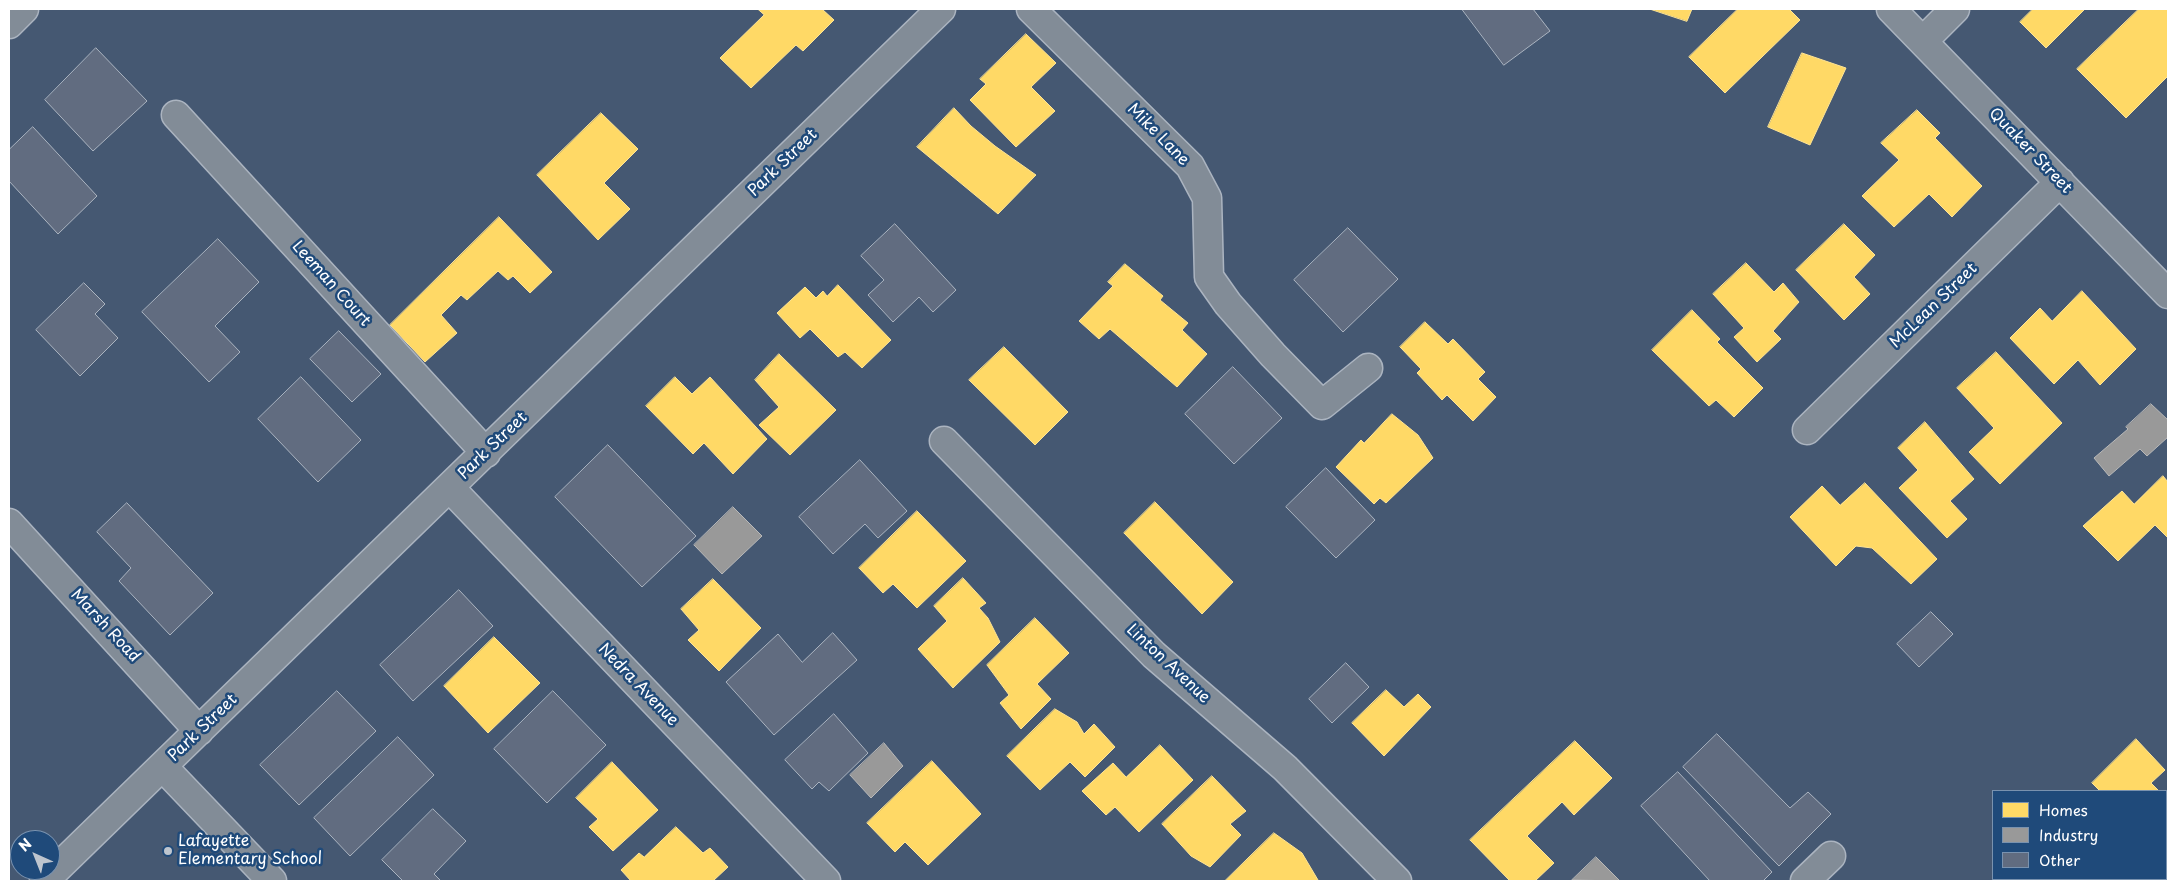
<!DOCTYPE html>
<style>
body{margin:0}
#map{position:relative;width:2177px;height:890px;overflow:hidden;background:#455872;font-family:"Playpen Sans",sans-serif}
canvas{display:block}
.frame{position:absolute;inset:0;border:10px solid #fff;pointer-events:none}
.legend{position:absolute;left:1992px;top:790px;width:175px;height:90px;box-sizing:border-box;background:#1f4a7a;border:1px solid #7992af;margin:0;padding:6px 9px;list-style:none;font-size:15px;color:#fff}
.legend li{display:flex;align-items:center;gap:10px;height:25px}
.legend b{width:25px;border:1px solid #7992af}
.north{position:absolute;left:10px;top:830px;width:50px;height:50px;box-sizing:border-box;background:#1f4a7a;border:1px solid #7992af;border-radius:50%;rotate:316deg;font-size:14px;font-weight:700;line-height:20px;text-align:center;color:#fff}
.north::after{content:'';display:block;margin:auto;width:18px;height:22px;background:#bec5ce;clip-path:polygon(50% 0,100% 100%,50% 72%,0 100%)}
</style>
<div id="map">
<canvas width="2177" height="890"></canvas>
<div class="frame"></div>
<ul class="legend">
<li><b style="height:14px;background:#ffd966"></b>Homes</li>
<li><b style="height:14px;background:#999"></b>Industry</li>
<li><b style="height:14px;background:#616c80"></b>Other</li>
</ul>
<div class="north">N</div>
</div>
<script>
const g = document.querySelector('canvas').getContext('2d');
g.lineJoin = 'round';
function fill(path, color) {
  g.fillStyle = color;
  g.fill(path, 'evenodd');
}
function trace(path, color, width, dash) {
  g.strokeStyle = color;
  g.lineWidth = width;
  g.lineCap = dash ? 'butt' : 'round';
  g.setLineDash(dash || []);
  g.stroke(path);
}
function drawText(font, color, halo, rows, align = 'center') {
  g.font = font + ' "Playpen Sans",sans-serif';
  g.lineWidth = 5;
  g.setLineDash([]);
  g.textBaseline = 'middle';
  g.strokeStyle = halo;
  g.fillStyle = color;
  for (const [text, x, y, turn = 0] of rows) {
    g.save();
    g.translate(x, y);
    g.rotate((+turn || 0) * Math.PI / 180);
    g.textAlign = isNaN(turn) ? turn : align;
    if (halo) g.strokeText(text, 0, 0);
    g.fillText(text, 0, 0);
    g.restore();
  }
}
const homes = new Path2D(`
 M758,9H822L834,20L803,51L796,45L751,88L720,58L764,15Z
 M1650,9H1692L1687,21Z
 M1738,9H1789L1800,20L1725,93L1689,57Z
 M2033,9H2085L2046,48L2020,22Z
 M2139,9H2166L2168,11V76L2126,118L2077,69Z
 M1026,34L1056,63L1031,87L1055,111L1016,147L970,100L986,84L980,79Z
 M1802,53L1846,68L1810,145L1768,127Z
 M954,108L971,126L995,146L1036,175L998,214L917,147Z
 M1917,110L1940,133L1935,138L1982,186L1952,217L1929,194L1894,227L1862,196L1899,160L1881,143Z
 M601,113L638,149L604,183L630,209L598,240L537,175Z
 M499,217L552,272L530,293L513,276L508,280L498,271L467,300L461,295L441,315L457,333L425,362L390,325Z
 M1844,224L1875,255L1854,277L1870,294L1844,320L1796,270Z
 M1746,263L1774,292L1783,283L1799,302L1773,331L1781,339L1757,362L1734,337L1744,328L1713,294Z
 M1125,264L1163,296L1160,300L1188,323L1182,330L1207,354L1177,387L1110,329L1099,339L1079,321L1113,286L1108,282Z
 M838,285L891,340L862,368L845,352L838,357L810,329L800,338L777,313L805,287L816,298L823,291L827,296Z
 M2082,291L2136,349L2100,385L2078,360L2054,384L2010,338L2040,308L2052,321Z
 M1692,310L1720,339L1717,342L1763,388L1734,417L1716,400L1709,406L1652,350Z
 M1425,322L1448,344L1453,339L1485,372L1478,379L1496,397L1473,421L1447,395L1442,400L1417,373L1421,369L1400,347Z
 M1004,347L1068,412L1035,445L969,380Z
 M1996,352L2062,423L2000,484L1969,452L1994,428L1957,388Z
 M779,354L836,410L790,455L759,425L779,407L755,380Z
 M675,377L692,394L710,377L767,439L733,474L704,443L693,454L646,406Z
 M1392,414L1418,435L1433,458L1386,503L1380,498L1374,504L1336,467L1361,440L1364,443Z
 M1925,422L1974,479L1950,501L1967,519L1947,538L1899,488L1918,470L1898,448Z
 M2163,476L2168,482V538L2155,525L2118,561L2083,526L2122,491L2134,504Z
 M1865,483L1937,559L1911,584L1872,548L1856,546L1836,566L1790,517L1822,486L1840,505Z
 M1155,502L1233,582L1202,614L1124,533Z
 M917,511L966,561L917,608L893,584L883,593L859,568Z
 M963,578L986,603L979,608L988,618L1000,642L953,688L918,649L947,621L934,606Z
 M713,579L761,628L719,671L688,640L699,630L681,609Z
 M1035,618L1069,653L1037,684L1051,699L1021,729L1000,703L1009,695L987,665Z
 M494,637L540,683L488,733L444,686Z
 M1386,690L1404,707L1418,694L1431,707L1384,756L1352,723Z
 M1055,709L1077,722L1084,734L1094,724L1115,747L1085,777L1070,762L1040,790L1007,756Z
 M2136,739L2165,770L2151,783L2159,791H2100L2092,783Z
 M1575,741L1612,778L1574,815L1562,802L1527,836L1554,863L1535,881H1510L1470,840Z
 M1160,745L1193,780L1139,832L1115,807L1106,815L1082,791L1113,763L1126,777Z
 M932,761L981,814L928,865L905,842L895,852L867,823Z
 M612,762L658,810L613,851L589,827L598,819L576,798Z
 M1212,776L1246,811L1230,824L1241,835L1210,867L1191,856L1162,824Z
 M676,827L703,853L710,848L728,867L713,881H631L621,870L639,853L644,857Z
 M1274,833L1302,853L1318,880L1317,881H1225Z
 M2110,879H2146L2144,881H2112Z`);
const industry = new Path2D(`
 M2151,404L2168,420V437L2147,456L2140,449L2109,476L2094,458L2128,429L2126,427Z
 M733,507L762,536L722,574L694,545Z
 M884,743L903,766L871,798L850,775Z
 M1596,857L1620,881L1572,880Z`);
const building = new Path2D(`
 M1462,9H1533L1550,31L1504,65Z
 M96,48L147,101L93,151L45,100Z
 M33,127L97,196L58,234L9,181V150Z
 M895,224L956,290L933,312L919,297L893,322L868,295L884,280L861,256Z
 M1348,228L1398,279L1343,332L1294,280Z
 M218,239L259,282L215,326L240,352L209,382L142,312Z
 M84,283L105,304L95,314L118,338L80,376L36,330Z
 M339,331L381,374L352,402L310,359Z
 M1233,367L1282,418L1234,464L1185,414Z
 M301,377L361,440L318,482L258,419Z
 M608,445L696,536L642,587L555,497Z
 M860,460L907,511L878,538L865,524L833,554L799,517Z
 M1326,468L1375,520L1336,558L1286,507Z
 M127,503L213,593L170,635L119,581L131,568L97,532Z
 M459,590L493,626L413,701L380,665Z
 M1931,612L1953,634L1919,667L1897,644Z
 M833,633L857,660L774,735L726,682L778,634L802,662Z
 M1346,663L1369,687L1332,723L1309,699Z
 M337,691L376,731L299,805L260,765Z
 M553,691L606,745L547,803L494,749Z
 M834,714L868,753L829,791L819,782L812,789L785,760Z
 M1717,734L1790,808L1808,792L1831,814L1779,866L1683,767Z
 M398,737L434,775L350,856L314,818Z
 M1678,772L1772,872L1763,881H1710L1641,806Z
 M433,809L466,841L434,874L441,881H403L382,860Z`);
const minor = new Path2D(`
 M1031,9L1190,166L1207,198L1209,277L1228,304L1273,355L1322,405L1368,368
 M1891,9L2168,294
 M9,24L24,9
 M1923,41L1955,9
 M176,115L486,453
 M1807,430L2060,182
 M944,441L1154,655L1285,768L1397,881
 M450,488L826,881
 M9,523L199,731
 M163,767L272,881
 M44,881L941,9
 M1805,881L1831,856`);
const markers = [
 [168,851,5,"#bec5ce"]
];
const streetNames = [
 ["Mike Lane",1158,135,45],
 ["Quaker Street",2030,151,46],
 ["Park Street",783,163,-44],
 ["Leeman Court",331,284,48],
 ["McLean Street",1934,306,-44],
 ["Park Street",493,446,-44],
 ["Marsh Road",105,626,47],
 ["Linton Avenue",1168,664,43],
 ["Nedra Avenue",638,685,46],
 ["Park Street",203,728,-44]
];
const poiNames = [
 ["Lafayette",178,842],
 ["Elementary School",178,860]
];
fill(homes, '#ffd966');
trace(homes, '#ffe494', 1);
fill(industry, '#999');
trace(industry, '#b8b8b8', 1);
fill(building, '#616c80');
trace(building, '#abb4c0', 1);
trace(minor, '#abb4c0', 31);
trace(minor, '#828c97', 28);
for (const [x, y, r, color] of markers) {
  const dot = new Path2D();
  dot.arc(x, y, r, 0, 2 * Math.PI);
  g.fillStyle = color;
  g.fill(dot);
  trace(dot, '#1f4a7a', 2);
}
drawText('16px', '#fff', '#1f4a7a', streetNames);
drawText('16px', '#fff', '#1f4a7a', poiNames, 'left');
</script>
